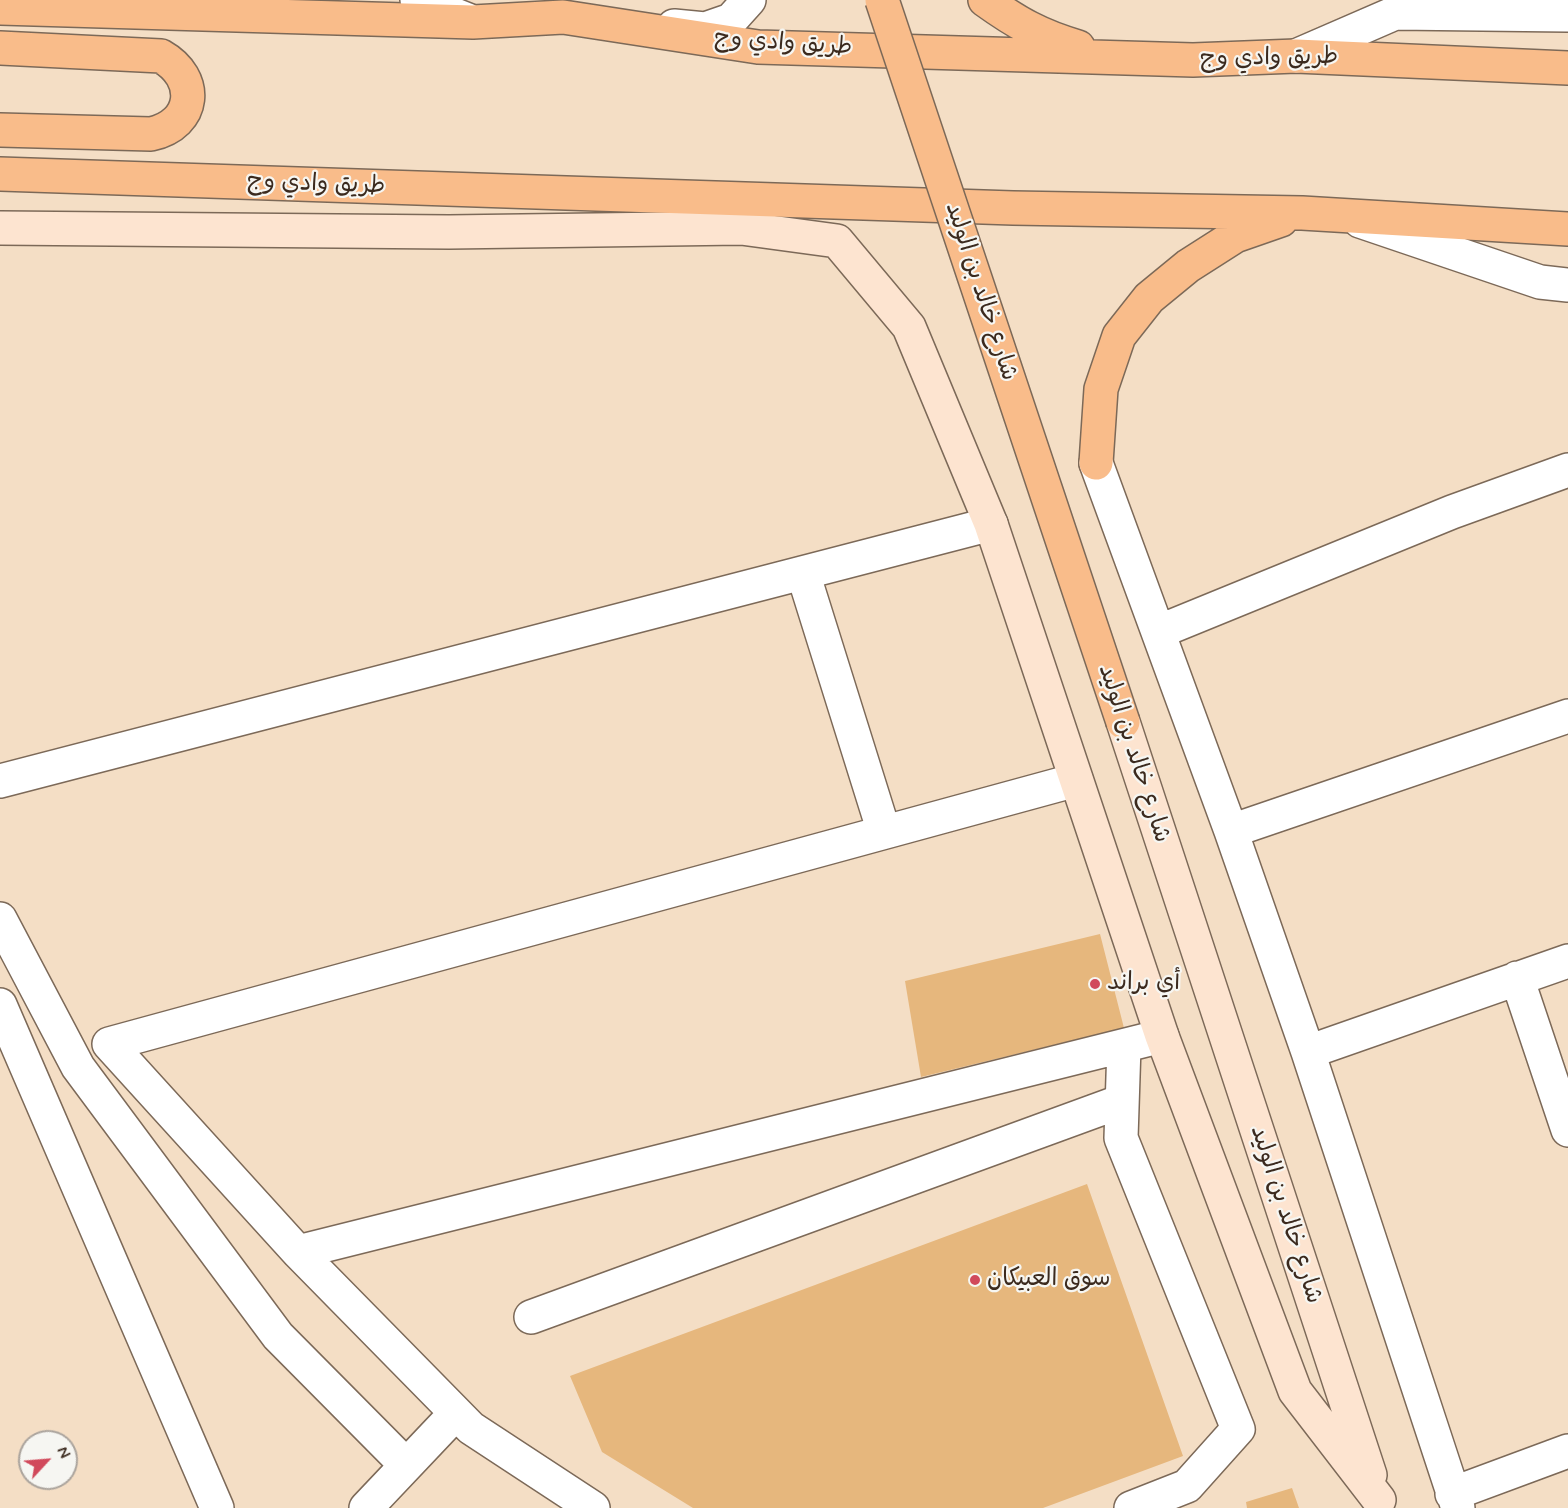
<!DOCTYPE html>
<meta charset="utf-8">
<style>
body{margin:0}
#map{position:relative;width:1568px;height:1508px;overflow:hidden;background:#f4dec5;font-family:Mynerve,sans-serif}
canvas{display:block}
.north{position:absolute;left:18px;top:1430px;width:60px;height:60px;box-sizing:border-box;background:#f6f6f2;border:2px solid #aba49d;border-radius:50%;rotate:64deg;font-size:16px;font-weight:700;line-height:24px;text-align:center;color:#3b2a1e}
.north::after{content:'';display:block;margin:auto;width:21px;height:27px;background:#d1495b;clip-path:polygon(50% 0,100% 100%,50% 72%,0 100%)}
</style>
<div id="map">
<canvas width="1568" height="1508"></canvas>
<div class="north">N</div>
</div>
<script>
const g = document.querySelector('canvas').getContext('2d');
g.lineJoin = 'round';
function fill(path, color) {
  g.fillStyle = color;
  g.fill(path, 'evenodd');
}
function trace(path, color, width, dash) {
  g.strokeStyle = color;
  g.lineWidth = width;
  g.lineCap = dash ? 'butt' : 'round';
  g.setLineDash(dash || []);
  g.stroke(path);
}
function drawText(font, color, halo, rows, align = 'center') {
  g.font = font + ' Mynerve,"Playpen Sans Arabic",sans-serif';
  g.lineWidth = 4.5;
  g.setLineDash([]);
  g.textBaseline = 'middle';
  g.strokeStyle = halo;
  g.fillStyle = color;
  for (const [text, x, y, turn = 0] of rows) {
    g.save();
    g.translate(x, y);
    g.rotate((+turn || 0) * Math.PI / 180);
    g.textAlign = isNaN(turn) ? turn : align;
    if (halo) g.strokeText(text, 0, 0);
    g.fillText(text, 0, 0);
    g.restore();
  }
}
const building = new Path2D(`
 M1100,934L1124,1028L921,1077L905,981Z
 M1087,1184L1183,1456L1043,1508H693L602,1452L570,1376Z
 M1292,1488L1299,1508H1247L1246,1502Z`);
const street = new Path2D(`
 M417,0L468,20
 M674,26L705,29L731,20L749,0
 M1296,56L1395,13L1568,15
 M1360,221L1540,282L1568,285
 M1096,463L1231,831L1308,1052L1458,1508
 M803,573L884,832
 M1158,632L1452,512L1568,470
 M0,781L991,524
 M1231,831L1568,716
 M0,919L78,1067L278,1336L406,1465
 M1517,978L1568,1130
 M0,1005L217,1508
 M1124,1046L1121,1138L1238,1429L1187,1486L1131,1508
 M1308,1052L1568,961
 M298,1252L1162,1036
 M531,1317L1122,1101
 M1452,1494L1568,1451
 M366,1508L456,1413
 M593,1508L471,1428L298,1252L109,1044L1076,780`);
const secondary = new Path2D(`
 M0,228L449,232L741,228L837,241L909,327L991,524L1162,1036L1295,1391L1379,1500
 M1123,722L1370,1475`);
const primary = new Path2D(`
 M985,0C1017,23 1040,36 1078,47
 M0,8L473,22L563,17L758,47L1193,60L1296,56L1568,68
 M0,48L161,56C200,78 196,124 151,134L0,130
 M0,174L1013,208L1302,213L1568,229
 M1096,463L1101,389L1119,336L1149,298L1188,266L1235,236L1281,220`);
const primaryBridge = new Path2D(`
 M882,0L1123,722`);
const markers = [
 [1095,984,6,"#d1495b"],
 [975,1280,6,"#d1495b"]
];
const streetNames = [
 ["طريق وادي وج",783,44,4],
 ["طريق وادي وج",1269,59,-1],
 ["طريق وادي وج",316,185,2],
 ["شارع خالد بن الوليد",980,292,72],
 ["شارع خالد بن الوليد",1133,754,72],
 ["شارع خالد بن الوليد",1285,1215,72]
];
const poiNames = [
 ["أي براند",1107,984],
 ["سوق العبيكان",987,1280]
];
fill(building, '#e6b77d');
trace(street, '#7c6958', 36);
trace(secondary, '#7c6958', 36);
trace(primary, '#7c6958', 36);
trace(street, '#fff', 33);
trace(secondary, '#fde4d0', 33);
trace(primary, '#f9bc8a', 33);
trace(primaryBridge, '#7c6958', 36, []);
trace(primaryBridge, '#f9bc8a', 33);
for (const [x, y, r, color] of markers) {
  const dot = new Path2D();
  dot.arc(x, y, r, 0, 2 * Math.PI);
  g.fillStyle = color;
  g.fill(dot);
  trace(dot, '#f6f6f2', 2);
}
drawText('24px', '#3b2a1e', '#f6f6f2', streetNames);
drawText('24px', '#3b2a1e', '#f6f6f2', poiNames, 'left');
</script>
